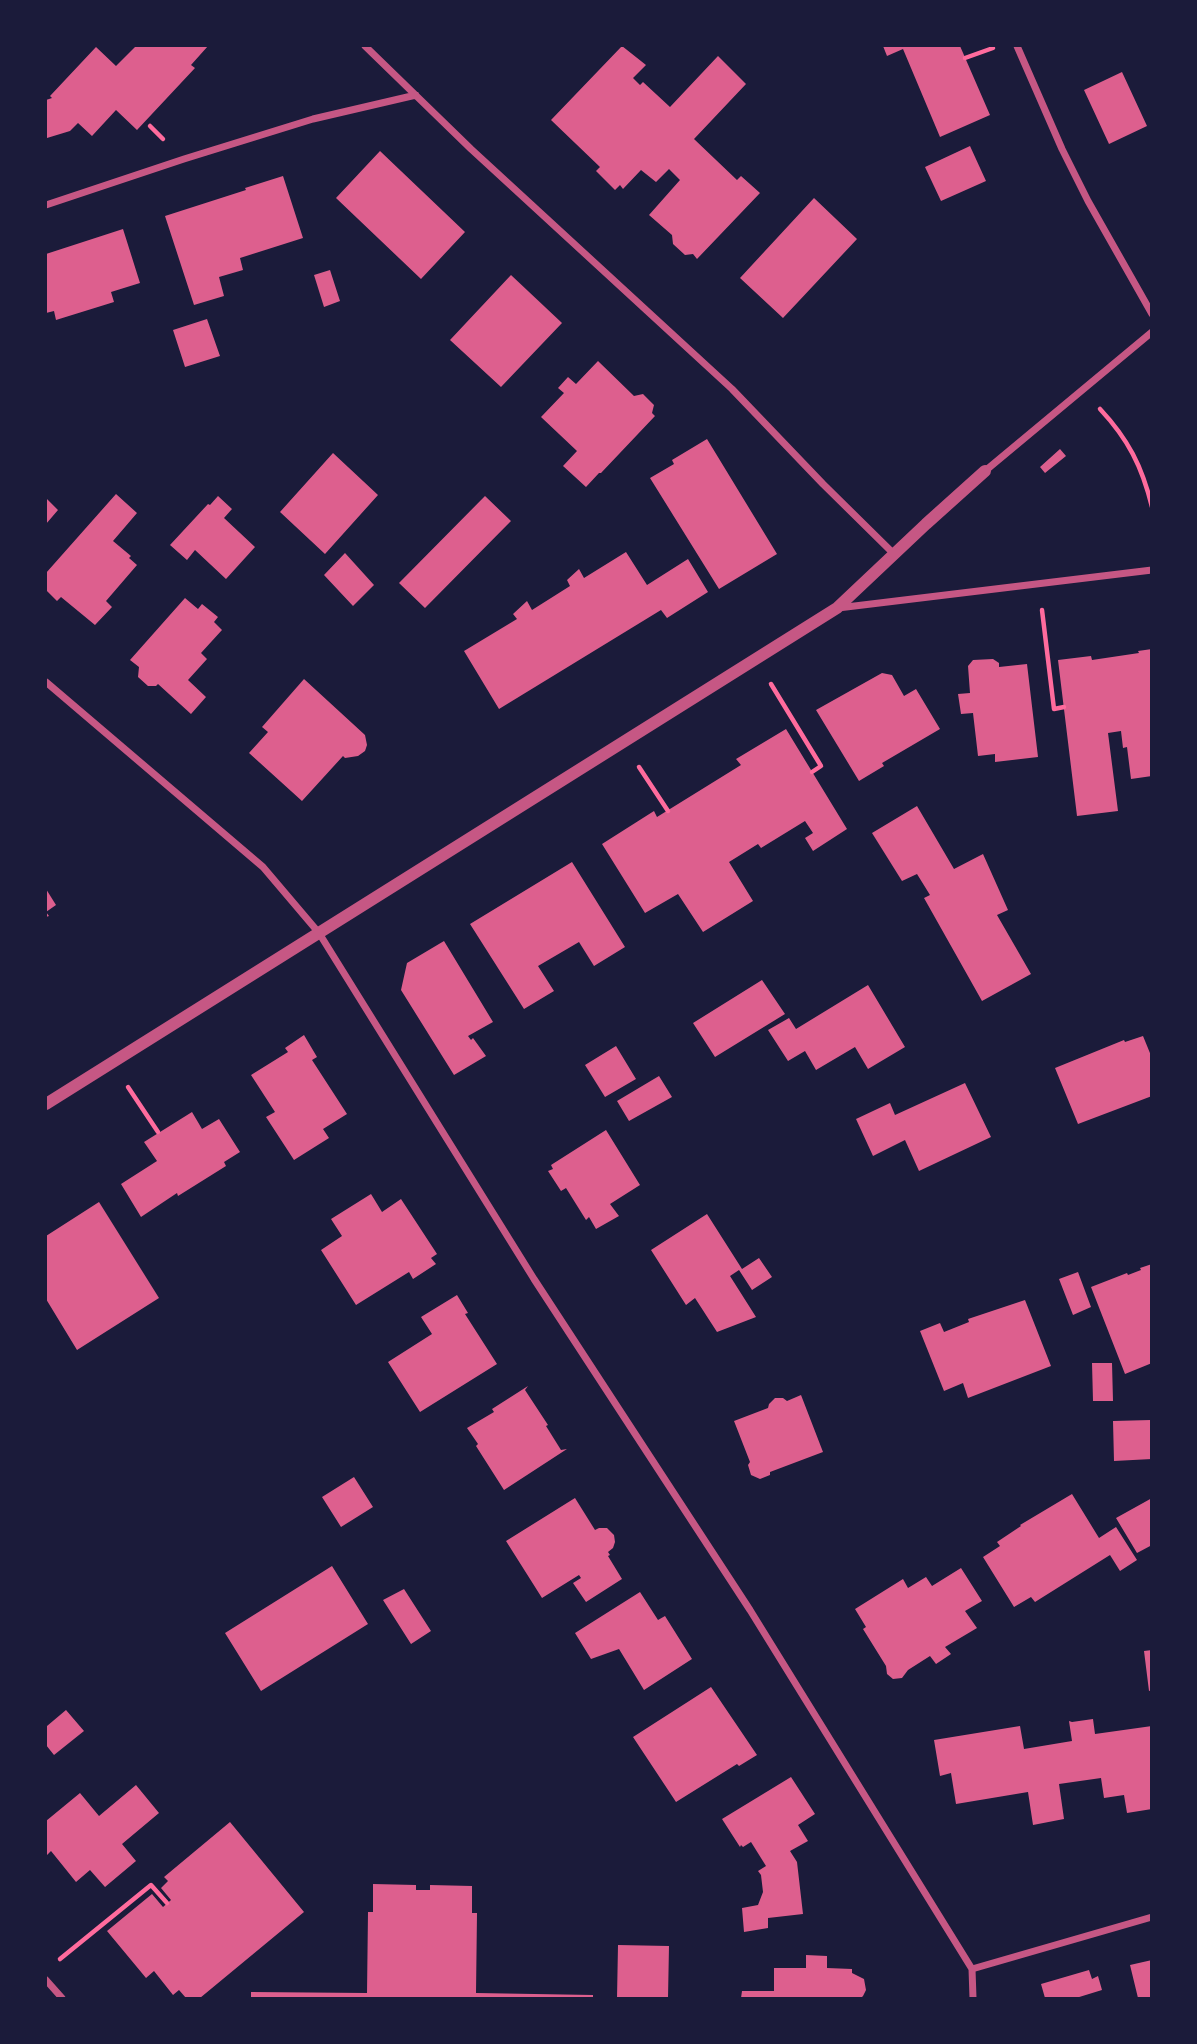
<!DOCTYPE html>
<style>
body{margin:0}
#map{position:relative;width:1197px;height:2044px;overflow:hidden;background:#1b1b3a;font-family:"Roboto Serif",serif}
canvas{display:block}
.frame{position:absolute;inset:0;border:47px solid #1b1b3a;pointer-events:none}
</style>
<div id="map">
<canvas width="1197" height="2044"></canvas>
<div class="frame"></div>
</div>
<script>
const g = document.querySelector('canvas').getContext('2d');
g.lineJoin = 'round';
function fill(path, color) {
  g.fillStyle = color;
  g.fill(path, 'evenodd');
}
function trace(path, color, width, dash) {
  g.strokeStyle = color;
  g.lineWidth = width;
  g.lineCap = dash ? 'butt' : 'round';
  g.setLineDash(dash || []);
  g.stroke(path);
}
const building = new Path2D(`
 M136,46H208L191,65L195,68L137,130L116,110L92,136L78,123L70,131L47,138L46,100L52,98L50,96L96,47L116,66Z
 M622,46L646,65L633,78L640,85L643,82L670,107L718,56L746,84L694,139L737,180L741,176L760,193L697,259L693,254L685,255L673,244L672,235L649,215L680,180L669,169L656,182L641,170L623,189L620,185L615,190L596,171L600,167L551,120Z
 M883,46H960L990,115L940,137L903,49L887,56Z
 M1122,72L1147,126L1109,144L1084,90Z
 M970,146L986,181L941,201L925,167Z
 M380,151L465,232L421,279L336,198Z
 M283,176L303,238L240,258L243,270L219,277L224,296L194,305L165,216L246,190L245,188Z
 M814,198L857,239L783,318L740,278Z
 M123,229L140,283L111,292L114,302L56,320L54,311L46,313V254Z
 M330,270L340,301L324,307L314,275Z
 M511,275L562,323L501,387L450,340Z
 M207,319L220,356L185,367L173,330Z
 M598,361L634,396L643,394L654,405L652,413L655,416L601,473H599L586,487L563,466L577,451L541,417L564,393L558,388L568,377L576,384Z
 M707,439L777,554L719,589L650,478L674,464L672,460Z
 M1060,449L1066,456L1045,473L1040,467Z
 M333,453L378,495L325,554L280,512Z
 M116,494L137,513L113,541L131,556L129,558L137,565L106,601L112,607L95,625L61,597L57,601L46,590V573Z
 M218,496L232,509L224,518L255,547L226,579L195,550L187,560L170,545L208,504L210,505Z
 M485,496L511,521L425,608L399,583Z
 M46,498L58,510L46,524Z
 M626,552L647,585L688,559L708,592L667,618L661,610L499,709L464,651L517,619L513,614L527,601L532,610L570,586L567,580L579,569L584,578Z
 M345,553L374,585L353,606L324,575Z
 M185,598L198,609L202,604L218,617L214,622L222,630L201,653L207,659L188,680L206,697L191,714L158,684L156,686H148L138,677L139,667L130,660Z
 M1152,649V776L1131,779L1127,747L1123,748L1121,731L1108,733L1118,811L1077,816L1058,660L1091,656L1092,660L1139,653L1138,651Z
 M993,659L999,663V667L1027,664L1038,757L995,762V754L978,756L973,713L961,714L958,694L970,693L968,666L973,660Z
 M882,673L892,675L904,696L916,689L940,729L882,763L884,766L859,781L816,710Z
 M304,679L365,735L367,745L365,751L358,756L345,758L343,756L302,801L249,753L268,732L262,727Z
 M786,729L847,829L813,851L805,838L813,833L805,821L761,848L758,844L729,862L753,901L703,932L678,894L645,913L602,844L654,811L657,817L741,765L736,759Z
 M917,806L954,869L983,854L1008,910L997,915L1031,974L982,1001L924,898L930,895L917,874L902,881L872,833Z
 M572,862L625,947L594,966L579,942L538,966L554,991L524,1009L470,924Z
 M46,889L56,905L46,912L49,916L46,917Z
 M444,941L493,1022L468,1036L471,1040L473,1038L486,1056L454,1075L401,990L407,963Z
 M762,980L785,1014L715,1057L693,1023Z
 M868,985L905,1047L868,1069L855,1047L816,1070L805,1051L788,1061L768,1030L789,1018L796,1029Z
 M304,1035L317,1057L312,1060L347,1114L323,1129L329,1138L294,1160L266,1117L275,1112L251,1075L288,1052L285,1048Z
 M1143,1036L1152,1058V1096L1078,1124L1055,1068L1124,1040L1125,1042Z
 M616,1046L636,1079L605,1097L585,1065Z
 M659,1076L672,1097L629,1121L617,1101Z
 M965,1083L991,1137L919,1171L905,1140L873,1156L856,1119L890,1103L895,1115Z
 M192,1112L202,1129L219,1119L240,1152L224,1162L226,1166L178,1196L177,1193L141,1217L121,1184L157,1161L144,1142Z
 M606,1130L640,1185L610,1204L619,1216L596,1229L589,1217L586,1220L566,1188L561,1191L548,1171L553,1169L551,1165Z
 M371,1194L382,1212L401,1199L437,1254L431,1258L436,1264L413,1279L409,1272L356,1305L321,1250L342,1236L331,1219Z
 M99,1202L159,1298L77,1350L46,1299V1236Z
 M707,1214L742,1269L759,1258L772,1277L752,1290L739,1270L730,1276L756,1317L717,1332L695,1298L686,1305L651,1250Z
 M1152,1264V1363L1125,1374L1091,1287L1127,1273L1128,1275L1141,1270L1140,1268Z
 M1078,1272L1091,1307L1073,1315L1059,1279Z
 M457,1295L468,1313L465,1314L497,1364L420,1412L388,1362L432,1334L421,1317Z
 M1025,1300L1051,1366L968,1398L963,1383L944,1391L920,1331L940,1323L944,1332L969,1322L968,1319Z
 M1092,1363H1112L1113,1401H1093Z
 M528,1386L525,1390L548,1425L546,1426L561,1450L567,1449L504,1490L476,1446L478,1444L467,1428L494,1412L492,1409Z
 M801,1395L823,1452L770,1472V1475L760,1479L751,1475L748,1465L750,1462L734,1421L768,1408L769,1404L775,1398H783L787,1401Z
 M1151,1420L1152,1459L1114,1461L1113,1421Z
 M354,1477L373,1507L341,1527L322,1497Z
 M1072,1494L1099,1538L1116,1527L1137,1560L1120,1571L1110,1555L1035,1602L1031,1597L1014,1607L983,1557L1000,1546L997,1542L1021,1526L1020,1525Z
 M575,1498L595,1530L599,1528H607L614,1535L615,1542L613,1548L608,1552L610,1555L608,1556L622,1579L586,1602L573,1583L581,1578L579,1575L542,1598L506,1541Z
 M1152,1498V1545L1137,1553L1116,1518Z
 M332,1566L368,1624L261,1691L225,1633Z
 M961,1568L982,1601L965,1611L977,1628L945,1647L951,1654L936,1664L930,1656L908,1670L902,1678L893,1679L887,1674L886,1666L863,1629L866,1627L855,1609L903,1579L908,1588L926,1577L932,1586Z
 M404,1589L431,1631L411,1644L383,1600Z
 M640,1592L658,1620L665,1616L692,1659L644,1690L619,1649L591,1659L575,1633Z
 M1152,1650V1690L1149,1691L1144,1651Z
 M711,1687L757,1755L739,1766L737,1764L676,1802L633,1737Z
 M66,1710L84,1731L54,1755L46,1745V1724L47,1726Z
 M1093,1719L1095,1734L1152,1726V1809L1127,1813L1124,1795L1104,1798L1101,1778L1059,1784L1064,1819L1033,1825L1028,1792L956,1804L951,1773L940,1776L934,1740L1020,1726L1024,1749L1072,1741L1069,1721L1072,1722Z
 M791,1777L815,1814L798,1825L808,1841L790,1851L797,1862L803,1914L768,1918V1928L744,1932L742,1908L758,1905L763,1892L761,1875L758,1871L766,1866L751,1842L743,1847L741,1845L740,1847L722,1819Z
 M136,1785L159,1813L122,1844L136,1861L105,1887L90,1870L76,1882L51,1851L46,1856V1821L80,1793L99,1816Z
 M230,1822L304,1912L200,1998H186L179,1990L173,1995L154,1971L146,1978L107,1931L152,1894L163,1907L171,1900L161,1888L168,1881L164,1877Z
 M373,1884L416,1885V1890H430V1885L472,1886V1913H477L476,1993L593,1995V1998H251V1992L367,1993L368,1912H373Z
 M618,1945L669,1946L668,1998H617Z
 M806,1955L827,1956V1968L852,1969V1973L864,1979L866,1990L863,1996L861,1998H741L742,1991H774V1968H806Z
 M1152,1960V1998H1138L1130,1965Z
 M1089,1970L1092,1979L1098,1976L1102,1990L1076,1998H1045L1041,1984Z`);
const path = new Path2D(`
 M965,58L993,48
 M150,126L163,139
 M1100,409C1128,439 1142,466 1152,507
 M1042,610L1054,709L1064,707
 M771,684L821,766L812,772
 M639,767L668,811
 M128,1087L158,1132
 M60,1959L151,1885L167,1903`);
const minor = new Path2D(`
 M365,46L471,149L732,389L823,484L894,554
 M1017,46L1062,149L1088,201L1152,314
 M46,205L184,159L313,119L416,95
 M985,471L1152,332
 M838,608L1152,570
 M46,682L263,867L319,933L534,1279L750,1610L972,1969L973,1998
 M972,1969L1152,1917
 M46,1980L62,1998`);
const tertiary = new Path2D(`
 M46,1104L837,608L926,524L985,471`);
fill(building, '#dd5f8e');
trace(path, '#ff6b9d', 4.5);
trace(minor, '#c65784', 7);
trace(tertiary, '#c65784', 12);
</script>
